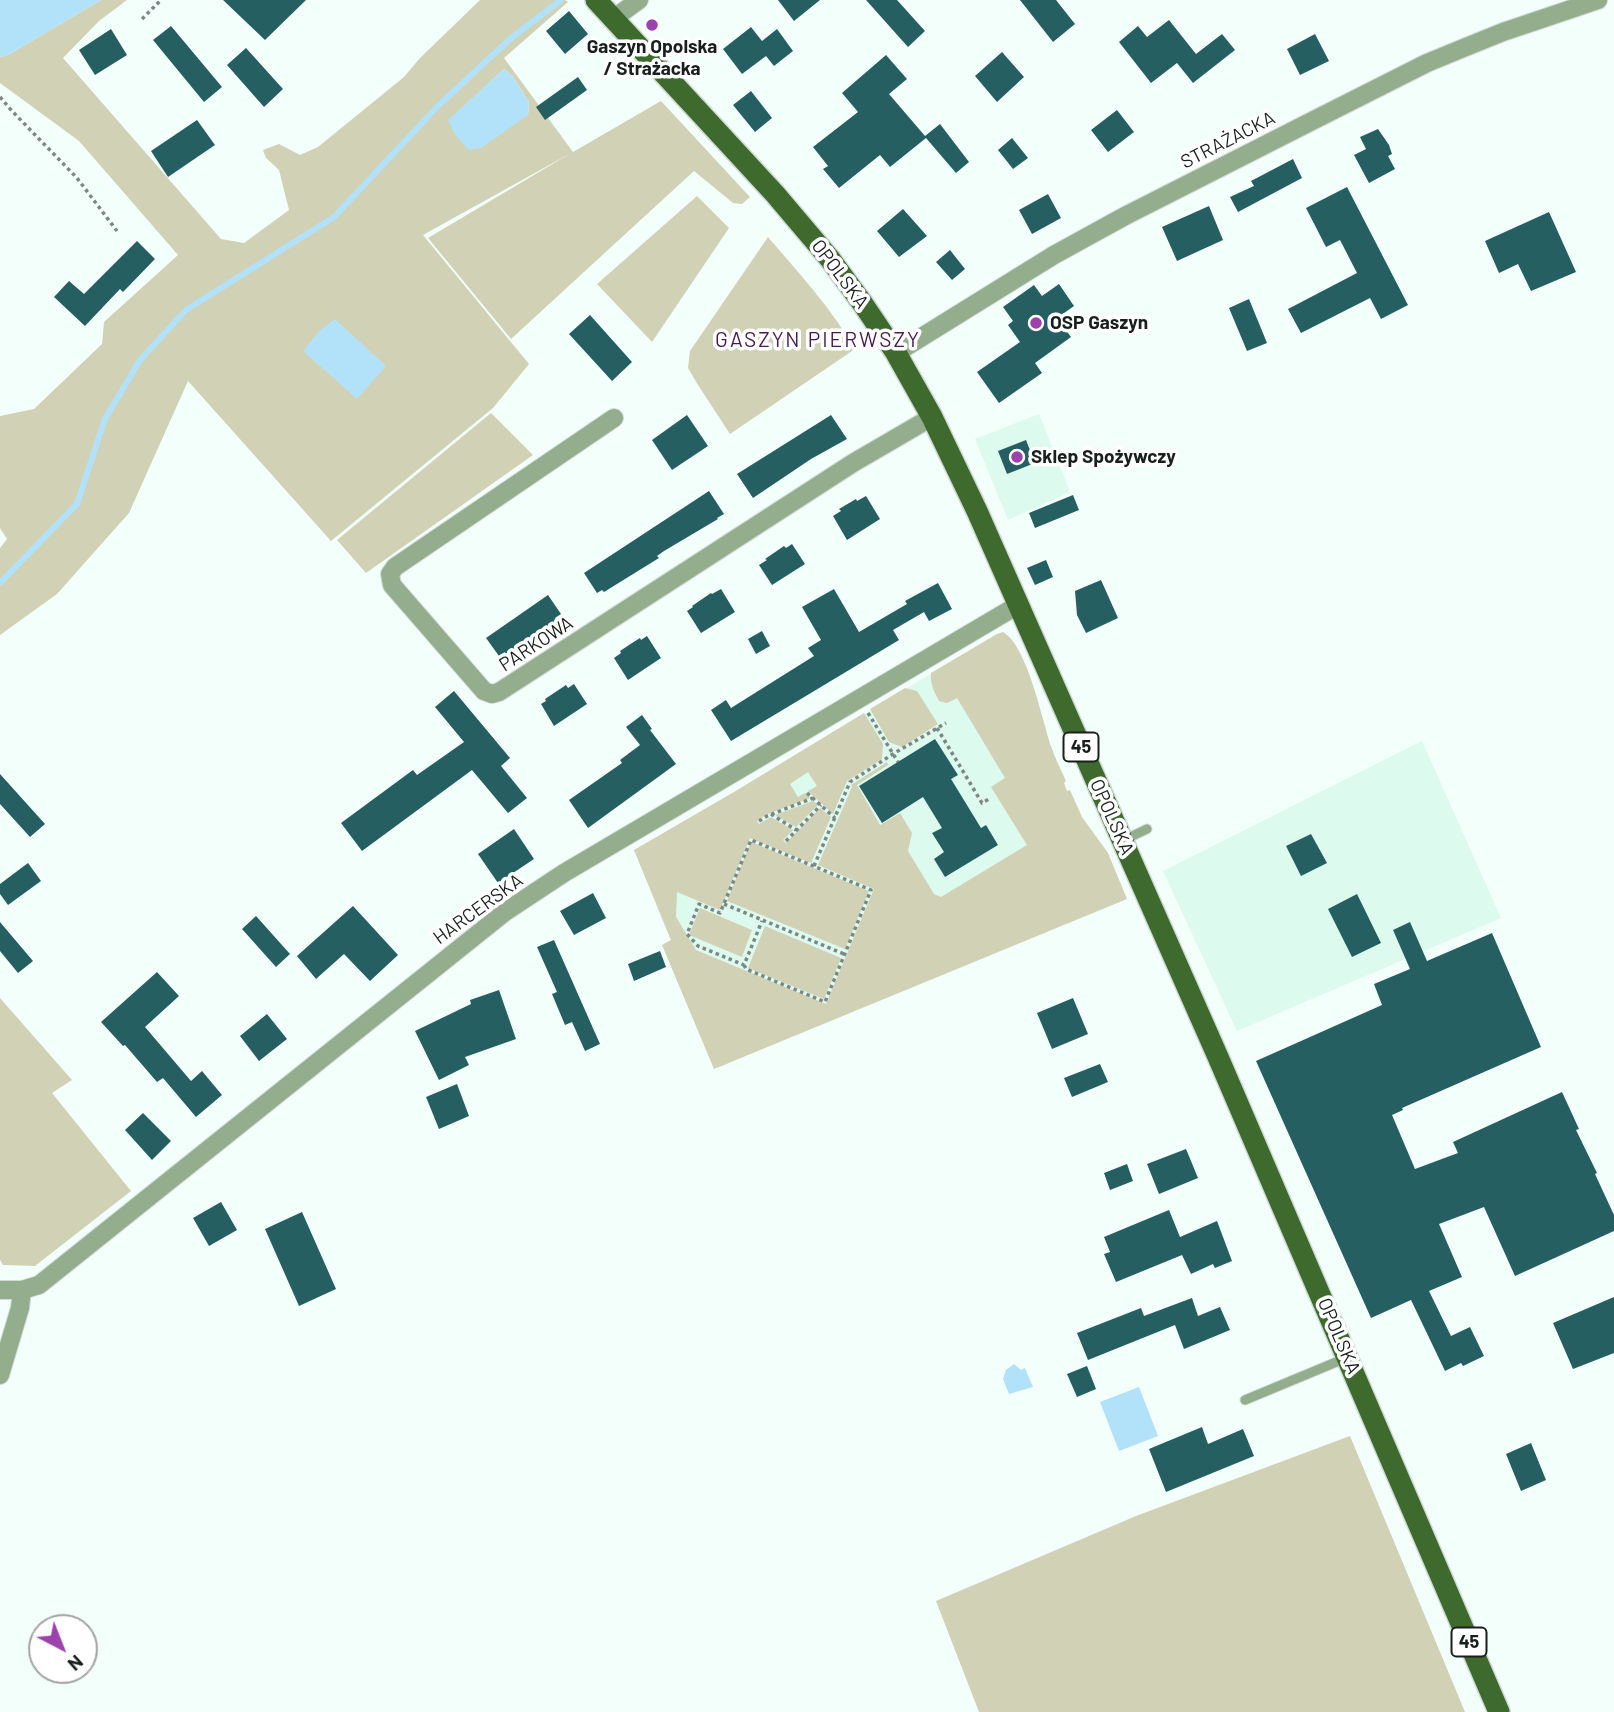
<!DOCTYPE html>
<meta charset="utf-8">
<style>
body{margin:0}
#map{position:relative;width:1614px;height:1712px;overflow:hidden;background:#f3fffa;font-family:Barlow,sans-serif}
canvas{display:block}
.north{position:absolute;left:28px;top:1614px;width:70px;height:70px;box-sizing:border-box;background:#fff;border:2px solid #a3a5a4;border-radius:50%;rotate:138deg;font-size:19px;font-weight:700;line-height:28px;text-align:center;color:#181f1c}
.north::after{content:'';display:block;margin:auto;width:24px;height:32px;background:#9c42ad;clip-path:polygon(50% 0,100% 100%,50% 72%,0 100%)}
</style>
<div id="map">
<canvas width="1614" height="1712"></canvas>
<div class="north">N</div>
</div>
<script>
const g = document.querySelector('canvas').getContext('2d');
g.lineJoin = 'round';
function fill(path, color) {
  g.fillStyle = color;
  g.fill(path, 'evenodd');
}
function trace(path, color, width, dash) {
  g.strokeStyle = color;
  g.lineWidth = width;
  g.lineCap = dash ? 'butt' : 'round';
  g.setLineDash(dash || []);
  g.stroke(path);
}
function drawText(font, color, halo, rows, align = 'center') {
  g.font = font + ' Barlow,sans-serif';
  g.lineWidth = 7;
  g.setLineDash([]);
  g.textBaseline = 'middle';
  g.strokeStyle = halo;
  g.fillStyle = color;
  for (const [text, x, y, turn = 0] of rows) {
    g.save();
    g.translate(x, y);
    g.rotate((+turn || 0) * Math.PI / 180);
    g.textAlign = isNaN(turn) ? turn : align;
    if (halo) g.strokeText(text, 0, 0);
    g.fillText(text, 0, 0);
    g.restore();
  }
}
const built = new Path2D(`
 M1039,414L1070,492L1008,520L975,439Z
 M997,634L1085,833L1102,858L722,1067L634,850L734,792Z
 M1422,741L1501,918L1237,1031L1163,871Z`);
const green = new Path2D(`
 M101,0H127L99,21L63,58L221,239L244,243L289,210L279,170L266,158L263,150L279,144L300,155L318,147L404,77L420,58L480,0H565L568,2L504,58L573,152L661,101L750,197L742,204L733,203L694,171L511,339L428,238L571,153L423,235L529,364L493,408L331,541L188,381L129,513L57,594L0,635V548L7,539L0,528V416L34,409L102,344L104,322L178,255L79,141L0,83V57L8,55ZM504,69L513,77L529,102L528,115L449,120Z
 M697,196L729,228L652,342L597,284Z
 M768,237C799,273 831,308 855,349L730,434L698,385L688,368L690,351Z
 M491,413L533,455L366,573L337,540Z
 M1003,632C1027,645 1042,719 1051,746C1055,758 1061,770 1066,781L1064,783L1067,791L1070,790L1082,817L1108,853L1127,899L714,1069L662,945L671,940L634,850L734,792L864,713L883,744L882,759L847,781L833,814L808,791L817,786L808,772L790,784L798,797L805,793L810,798L765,815L757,821L759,824L771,817L793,830L783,840L786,843L820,808L831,817L811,863L750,838L720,910L677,892L676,917L696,950L826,1004L874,889L818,865L852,787L851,785L887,762L888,765L857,785L880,825L900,813L912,833L908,851L934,894L941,897L1027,845L991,787L1005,778L957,698L947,703L939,701C934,691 930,684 931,673L997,634Z
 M905,688L917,691L938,724L902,747L889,742L870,709Z
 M813,801L818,805L796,827L775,815Z
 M751,842L869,891L845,949L727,901Z
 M700,908L752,930L742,957L689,935Z
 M765,926L841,958L824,999L748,968Z
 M0,998L72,1080L52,1093L131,1191L35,1266L3,1265L0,1260Z
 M1350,1436L1465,1712H979L936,1601L1136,1516Z`);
const water = new Path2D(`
 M0,0H101L8,55L0,57Z
 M504,69L513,77L529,102L528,115L481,148L469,150L456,136L448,120Z
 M335,319L386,366L357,399L303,351L320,330Z
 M1014,1364L1021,1370L1025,1368L1033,1387L1009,1394L1003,1379L1006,1370Z
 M1139,1387L1158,1436L1119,1451L1100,1402Z`);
const stream = new Path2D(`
 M0,583L77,504L105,419L140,360L186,310L334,217L438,106L510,39L561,0`);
const building = new Path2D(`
 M223,0H306L265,40Z
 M778,0H820L794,21Z
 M866,0H897L925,31L908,47Z
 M1020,0H1056L1075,24L1053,42Z
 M569,11L588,34L565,54L546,31Z
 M1169,20L1196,54L1222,34L1235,50L1193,83L1177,63L1151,83L1119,42L1138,26L1147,37Z
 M171,26L222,87L204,102L153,40Z
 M751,27L762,41L777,29L793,51L774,66L766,56L742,74L723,49Z
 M111,29L127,55L95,75L79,50Z
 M1315,34L1329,61L1300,75L1287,49Z
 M246,48L283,89L264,107L227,65Z
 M1002,52L1024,77L997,102L975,76Z
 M886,55L907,79L889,94L925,136L940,124L969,162L956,173L926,138L890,167L880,155L839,188L823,169L828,166L813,147L858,112L842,93Z
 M578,77L587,90L545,120L536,107Z
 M751,91L772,118L755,132L733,105Z
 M1117,110L1134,132L1108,152L1091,130Z
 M197,120L215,145L168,177L151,151Z
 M1378,129L1389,145L1392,154L1388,156L1395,169L1369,183L1354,155L1366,149L1360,137Z
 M1012,138L1028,158L1013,169L998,150Z
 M1293,159L1302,178L1238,212L1230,197L1254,186L1251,181Z
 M1347,187L1408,305L1381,319L1370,298L1301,333L1288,309L1357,273L1340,240L1326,247L1306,208Z
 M1048,194L1061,218L1032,234L1019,210Z
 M1209,206L1223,240L1177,261L1162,227Z
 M903,209L927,236L899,257L877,231Z
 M1549,212L1576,272L1531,291L1518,264L1499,273L1485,241Z
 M137,241L155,259L123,292L120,289L85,326L54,297L69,281L84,294Z
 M950,250L965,269L952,280L936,262Z
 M1059,284L1074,306L1057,318L1071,337L1035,363L1042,373L999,403L977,372L1020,342L1008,325L1013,321L1003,307L1034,285L1042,296Z
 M1249,299L1267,343L1247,351L1229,308Z
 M590,315L632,362L612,381L569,334Z
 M687,415L708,446L672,470L652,440Z
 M831,415L847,439L811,459L753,498L737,474Z
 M1026,440L1035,463L1007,474L998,451Z
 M709,491L724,514L717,518L718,519L664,551L657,556L659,558L604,592L602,590L597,593L584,573Z
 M1073,495L1079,510L1035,528L1029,513Z
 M866,496L880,519L847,540L833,516L841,511L839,509L856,499L857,501Z
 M792,544L805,564L772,585L759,565L767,560L765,559L784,546L786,548Z
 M1046,560L1053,577L1035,585L1027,568Z
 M1101,580L1118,618L1086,633L1077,615L1075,591Z
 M938,583L952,609L929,621L924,612L893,630L899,640L731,741L711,710L726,700L731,708L814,656L808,648L821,640L802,607L834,589L859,632L907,604L905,601Z
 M721,589L735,612L701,633L687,611L693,607L692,606L711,593L712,594Z
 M548,595L561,614L555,618L556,621L506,654L505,652L499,656L486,638Z
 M762,631L770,646L756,654L748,639Z
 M647,636L661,658L628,680L614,658L621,653L620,651L629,645L640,638L641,640Z
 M574,684L587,704L554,726L541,704L546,701L545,699L566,685L568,688Z
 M454,691L510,758L501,766L527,798L508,813L472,770L362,851L341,823L413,770L417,775L464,742L435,707Z
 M642,715L652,729L650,730L676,764L588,828L569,800L622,763L620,760L640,745L626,727Z
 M935,739L958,775L951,779L981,828L986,825L998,845L945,877L934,859L944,852L932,833L942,828L923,797L882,823L859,786Z
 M0,774L45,824L30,837L0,804Z
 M514,829L534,859L498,883L478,854Z
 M1311,834L1327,863L1301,876L1286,846Z
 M28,863L41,881L8,905L0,894V884Z
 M593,893L606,918L574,935L560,911Z
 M1357,894L1381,943L1352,957L1328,909Z
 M353,906L398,955L370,981L344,954L316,979L297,956Z
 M256,916L290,954L276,967L242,929Z
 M0,922L33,961L18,973L0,951Z
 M1410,922L1427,961L1492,933L1541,1047L1402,1108L1403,1110L1392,1115L1415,1169L1458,1153L1453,1142L1562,1092L1579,1129L1576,1130L1597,1173L1595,1174L1614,1215V1231L1515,1276L1484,1207L1439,1224L1462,1277L1429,1291L1451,1336L1470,1327L1484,1356L1463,1366L1461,1363L1445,1371L1411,1300L1371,1318L1256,1061L1382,1005L1374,984L1410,969L1393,930Z
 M554,940L600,1044L585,1051L572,1022L565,1025L552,994L557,992L537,947Z
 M660,951L666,967L634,981L628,964Z
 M157,972L179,996L145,1027L191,1081L202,1071L222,1095L196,1117L163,1078L157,1082L125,1045L123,1046L101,1022Z
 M499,990L516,1039L465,1057L469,1065L439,1080L415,1031L471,1004L470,1000Z
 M1073,998L1088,1034L1052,1049L1037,1013Z
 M267,1014L287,1039L259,1061L240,1036Z
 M1100,1064L1108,1082L1072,1097L1064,1078Z
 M457,1084L469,1116L439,1129L426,1097Z
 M143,1113L171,1141L152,1160L125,1130Z
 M1186,1149L1198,1178L1159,1194L1147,1164Z
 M1127,1164L1133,1181L1110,1190L1104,1173Z
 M221,1202L237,1230L209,1246L193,1218Z
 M1169,1210L1180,1237L1217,1221L1232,1261L1215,1268L1213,1264L1191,1274L1182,1255L1116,1282L1104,1254L1110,1252L1104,1237Z
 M302,1212L336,1289L299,1306L265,1229Z
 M1614,1297V1353L1573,1369L1553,1323Z
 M1192,1298L1198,1316L1220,1307L1230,1330L1184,1349L1175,1325L1088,1360L1077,1333L1141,1308L1144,1316Z
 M1087,1366L1096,1389L1077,1397L1067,1374Z
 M1202,1427L1208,1444L1243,1429L1254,1456L1166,1492L1149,1449Z
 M1531,1443L1546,1480L1521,1491L1506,1454Z`);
const path = new Path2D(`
 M142,19L161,0
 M0,97L12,111L77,178L117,231
 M868,713L898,762
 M937,728L982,803L991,798
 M807,793L835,818
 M771,814L796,830
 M759,821L767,816L813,798
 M786,841L821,805
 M814,866L850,782L893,754L946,723
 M724,904L844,954
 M744,965L746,969L825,1002L871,890L751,840L720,913L699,904L687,934L698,946L744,965L762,921`);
const lane = new Path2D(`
 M1124,840L1147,829
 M1245,1400L1346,1358`);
const street = new Path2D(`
 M613,19L639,0
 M896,353L1054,255L1125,216L1316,119L1427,63L1461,49L1503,32L1598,0
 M614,418L395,567L390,574L392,585L484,691L492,694L499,692L853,463L932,417
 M0,1290H22L39,1285L505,912L564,873L1018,605
 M0,1375L20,1308L22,1290`);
const primary = new Path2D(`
 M596,0L775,194L830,259L863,304L896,353L932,417L977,511L1218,1057L1499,1712`);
const markers = [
 [652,25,7,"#9c42ad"],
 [1036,323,7,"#9c42ad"],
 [1017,457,7,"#9c42ad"]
];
const shields = [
 [1081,747,35],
 [1469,1642,35]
];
const shieldNames = [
 ["45",1081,747],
 ["45",1469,1642]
];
const poiNames = [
 ["Gaszyn Opolska",652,47,"center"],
 ["/ Strażacka",652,69,"center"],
 ["OSP Gaszyn",1050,323],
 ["Sklep Spożywczy",1031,457]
];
const streetNames = [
 ["STRAŻACKA",1228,140,-27],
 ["OPOLSKA",840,274,53],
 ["PARKOWA",536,644,-33],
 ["OPOLSKA",1112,817,66],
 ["HARCERSKA",478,909,-36],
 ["OPOLSKA",1339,1336,67]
];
const neighbourhoodNames = [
 ["GASZYN PIERWSZY",818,340]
];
fill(built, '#ddfaee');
fill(green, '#d1d1b6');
fill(water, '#b2e2fa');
trace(stream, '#b2e2fa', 6);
fill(building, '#255f61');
trace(lane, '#d0dbd6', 11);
trace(street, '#d0dbd6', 20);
trace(primary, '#d0dbd6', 24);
trace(path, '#7d8783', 3.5, [3.5, 3.5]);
trace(lane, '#94ad8c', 9);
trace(street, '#94ad8c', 18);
trace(primary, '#3f6a2e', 21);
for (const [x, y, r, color] of markers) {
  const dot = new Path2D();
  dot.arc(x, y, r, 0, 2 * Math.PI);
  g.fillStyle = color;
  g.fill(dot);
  trace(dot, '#fff', 2.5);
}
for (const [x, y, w] of shields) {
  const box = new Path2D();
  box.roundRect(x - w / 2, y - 14.5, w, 29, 5);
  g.fillStyle = '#fff';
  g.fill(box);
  trace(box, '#181f1c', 2);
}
drawText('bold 18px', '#181f1c', null, shieldNames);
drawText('bold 19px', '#181f1c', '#fff', poiNames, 'left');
drawText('19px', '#181f1c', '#fff', streetNames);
g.letterSpacing = '2px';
drawText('21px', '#471b4f', '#fff', neighbourhoodNames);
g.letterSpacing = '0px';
</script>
